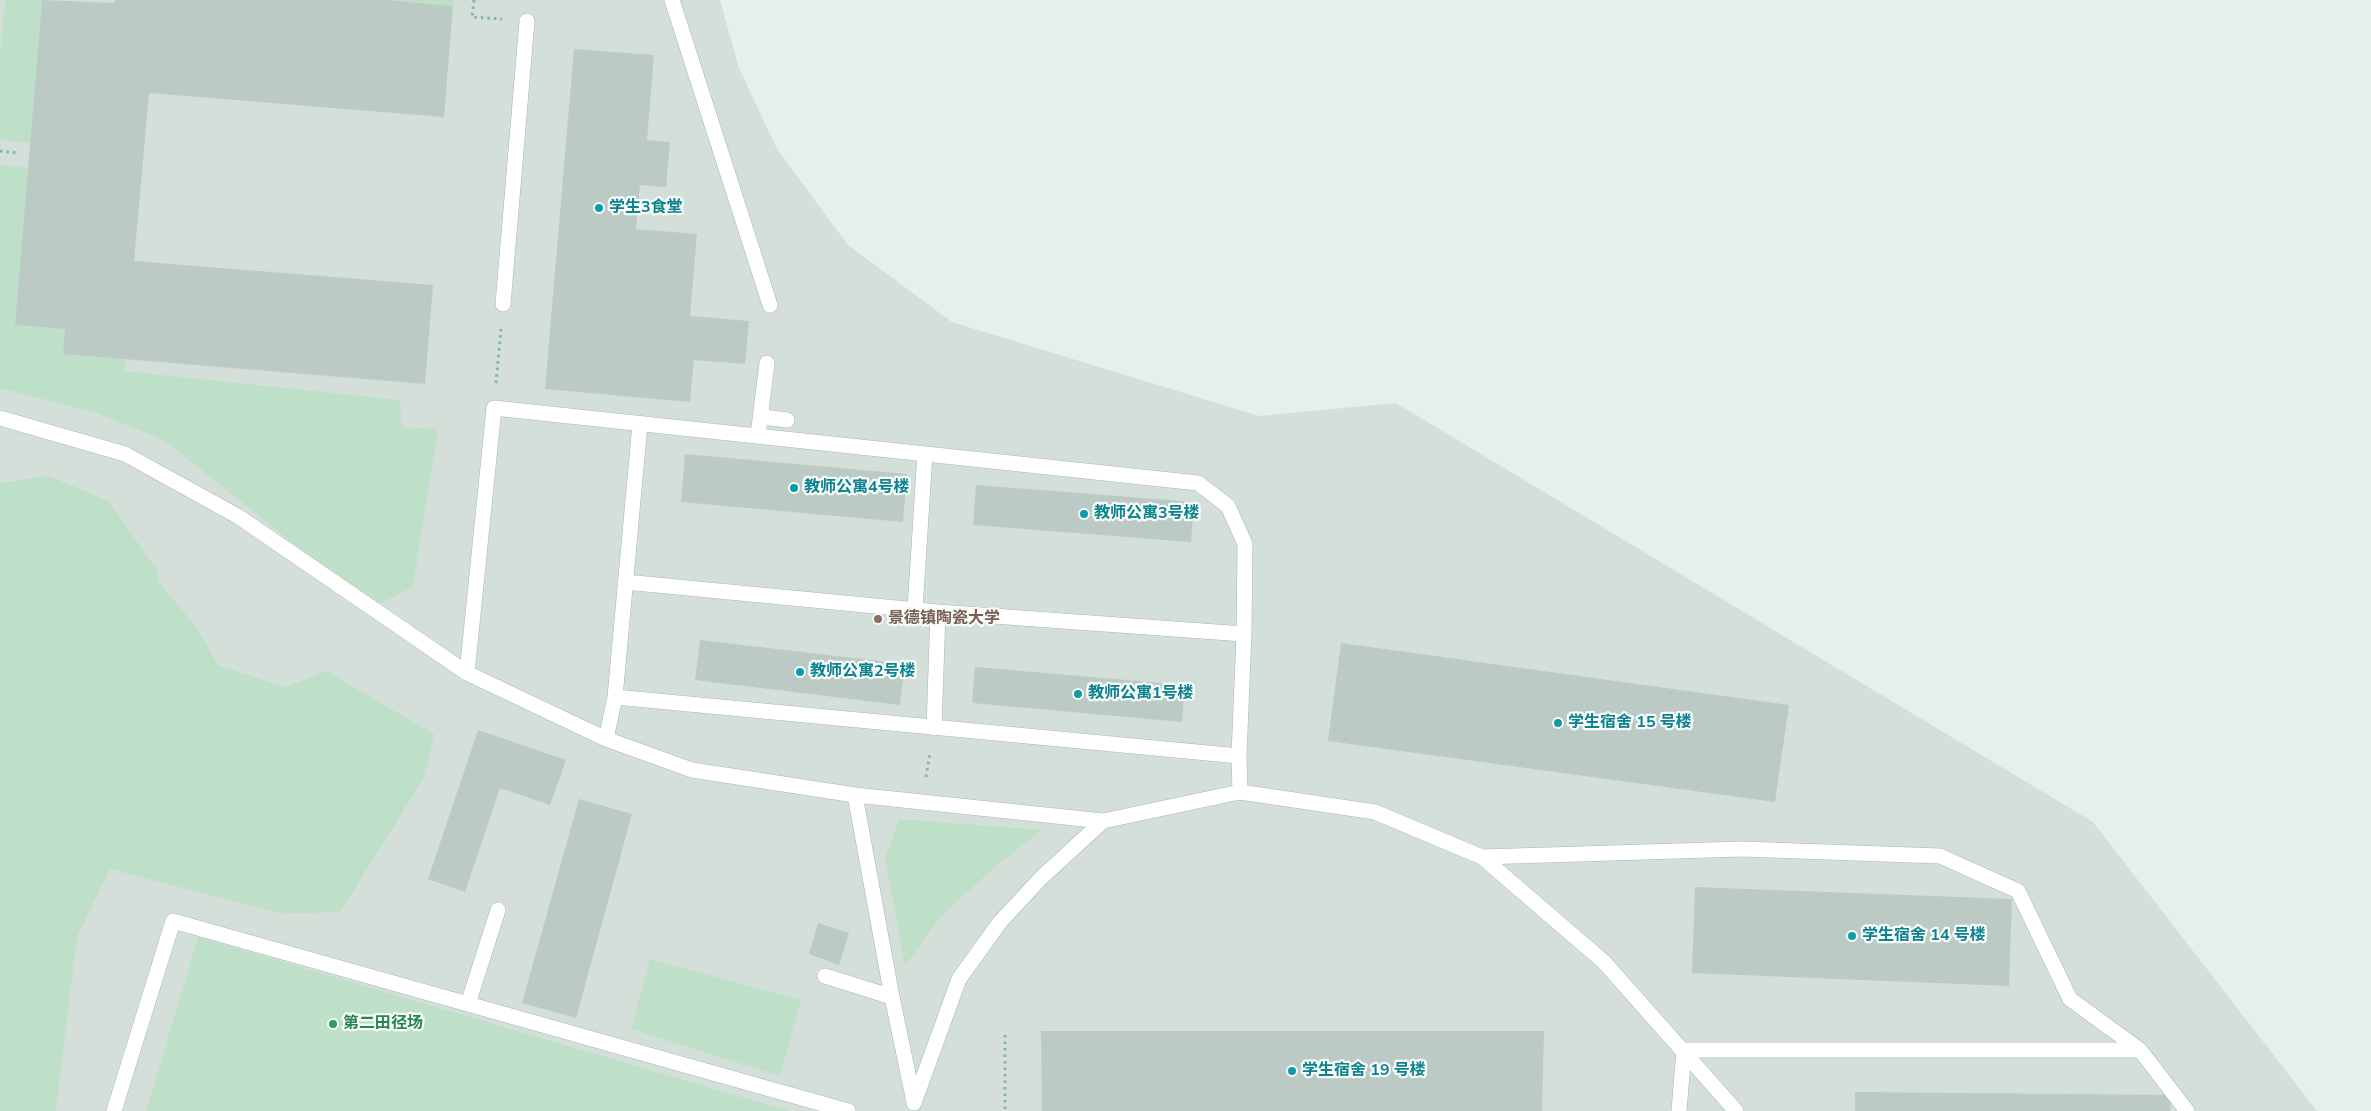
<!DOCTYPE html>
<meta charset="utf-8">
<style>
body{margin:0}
canvas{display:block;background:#e6efeb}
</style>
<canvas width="2371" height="1111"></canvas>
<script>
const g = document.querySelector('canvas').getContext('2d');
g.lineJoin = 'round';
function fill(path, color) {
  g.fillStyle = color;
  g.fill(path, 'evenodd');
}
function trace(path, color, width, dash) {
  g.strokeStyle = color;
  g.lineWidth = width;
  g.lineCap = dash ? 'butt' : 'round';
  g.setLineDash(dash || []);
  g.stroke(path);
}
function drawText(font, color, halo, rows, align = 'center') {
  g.font = font + ' "Nunito Sans","Noto Sans SC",sans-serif';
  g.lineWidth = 4.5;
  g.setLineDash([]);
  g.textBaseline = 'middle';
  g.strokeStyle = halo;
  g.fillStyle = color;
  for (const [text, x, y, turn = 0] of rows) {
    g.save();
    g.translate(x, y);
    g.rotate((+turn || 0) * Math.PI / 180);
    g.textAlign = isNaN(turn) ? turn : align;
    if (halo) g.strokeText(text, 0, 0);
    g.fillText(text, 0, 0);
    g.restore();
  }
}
const built = new Path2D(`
 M0,0H720L739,68L777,149L848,245L952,322L1259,416L1396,403L2093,822L2317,1111H0Z`);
const green = new Path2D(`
 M5,0H42L30,143L0,140V57Z
 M385,0H454L453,6Z
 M0,165L28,168L15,325L65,329L63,354L125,359L124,371L400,400L402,427L438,429L413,587L373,607L164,440L93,412L0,388Z
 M48,476L109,501L157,571L158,581L196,627L218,665L286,687L326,671L434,734L425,776L340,912L282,914L110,869L77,937L56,1111H0V483Z
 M899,819L1042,830L996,866L941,916L905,966L885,858Z
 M198,937L789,1111H146Z
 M650,959L801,1000L780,1076L631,1029Z`);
const building = new Path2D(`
 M42,0L114,3L115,0H385L453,6L444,117L149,93L134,261L433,285L425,384L63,354L65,329L15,325Z
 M574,49L654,55L647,140L670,142L666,187L640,185L636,229L697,234L690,316L749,321L745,364L694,360L690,402L545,389Z
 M685,454L907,474L903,522L681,502Z
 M976,485L1194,502L1191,542L973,525Z
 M700,640L905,664L900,705L695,680Z
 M1341,643L1789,705L1775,802L1328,741Z
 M975,667L1185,685L1182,722L972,703Z
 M478,730L566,760L550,805L500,788L465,892L428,879Z
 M579,799L632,814L576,1018L522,1003Z
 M1695,887L2012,899L2009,986L1692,973Z
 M818,923L849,933L839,965L809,954Z
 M1041,1031H1544L1542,1111H1042Z
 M1855,1092L2171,1095L2170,1111H1855Z`);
const path = new Path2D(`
 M474,0L472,17L502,19
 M0,151L19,153
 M496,383L501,329
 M926,777L930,753
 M1005,1035V1111`);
const minor = new Path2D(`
 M672,0L770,305
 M503,304L527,21
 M762,417L787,420
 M0,418L125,454L239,517L467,673L606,739L692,770L855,795L1103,821L1240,792L1375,812L1482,857L1604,962L1736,1111
 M640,424L615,697L1239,756
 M758,436L767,363
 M625,582L938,612L1244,634L1239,756L1240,792
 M915,609L925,454
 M467,673L494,408L1198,483L1228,506L1245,544L1244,634
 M934,728L938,612
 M606,739L615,697
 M855,795L892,997L914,1102
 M1482,857L1742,849L1940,856L2018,891L2070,999L2140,1050L2187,1111
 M825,976L892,997
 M468,1004L498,910
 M1684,1050H2140
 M914,1103L959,979L1000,922L1041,878L1103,821
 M114,1111L173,921L848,1111
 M1679,1111L1684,1050`);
const markers = [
 [599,208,5,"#0f9aa8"],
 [794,488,5,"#0f9aa8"],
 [1084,514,5,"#0f9aa8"],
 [878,619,5,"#8d6e63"],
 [800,672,5,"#0f9aa8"],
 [1078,694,5,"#0f9aa8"],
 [1558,723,5,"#0f9aa8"],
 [1852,936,5,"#0f9aa8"],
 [333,1024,5,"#2e9e5b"],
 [1292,1071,5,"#0f9aa8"]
];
const cultureNames = [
 ["学生3食堂",609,208],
 ["教师公寓4号楼",804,488],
 ["教师公寓3号楼",1094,514],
 ["教师公寓2号楼",810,672],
 ["教师公寓1号楼",1088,694],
 ["学生宿舍 15 号楼",1568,723],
 ["学生宿舍 14 号楼",1862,936],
 ["学生宿舍 19 号楼",1302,1071]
];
const educationNames = [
 ["景德镇陶瓷大学",888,619]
];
const leisureNames = [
 ["第二田径场",343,1024]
];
fill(built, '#d4dfda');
fill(green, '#bfe0c8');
fill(building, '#bbcac4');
trace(minor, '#a8b8b2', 16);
trace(path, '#86b3a5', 3, [2.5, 4]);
trace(minor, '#fff', 15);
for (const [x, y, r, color] of markers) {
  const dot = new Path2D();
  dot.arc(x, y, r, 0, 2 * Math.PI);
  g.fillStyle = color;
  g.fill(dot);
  trace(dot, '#f7fbf9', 2);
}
drawText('bold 16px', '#0d838f', '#f7fbf9', cultureNames, 'left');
drawText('bold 16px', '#785e54', '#f7fbf9', educationNames, 'left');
drawText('bold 16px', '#27864d', '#f7fbf9', leisureNames, 'left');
</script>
